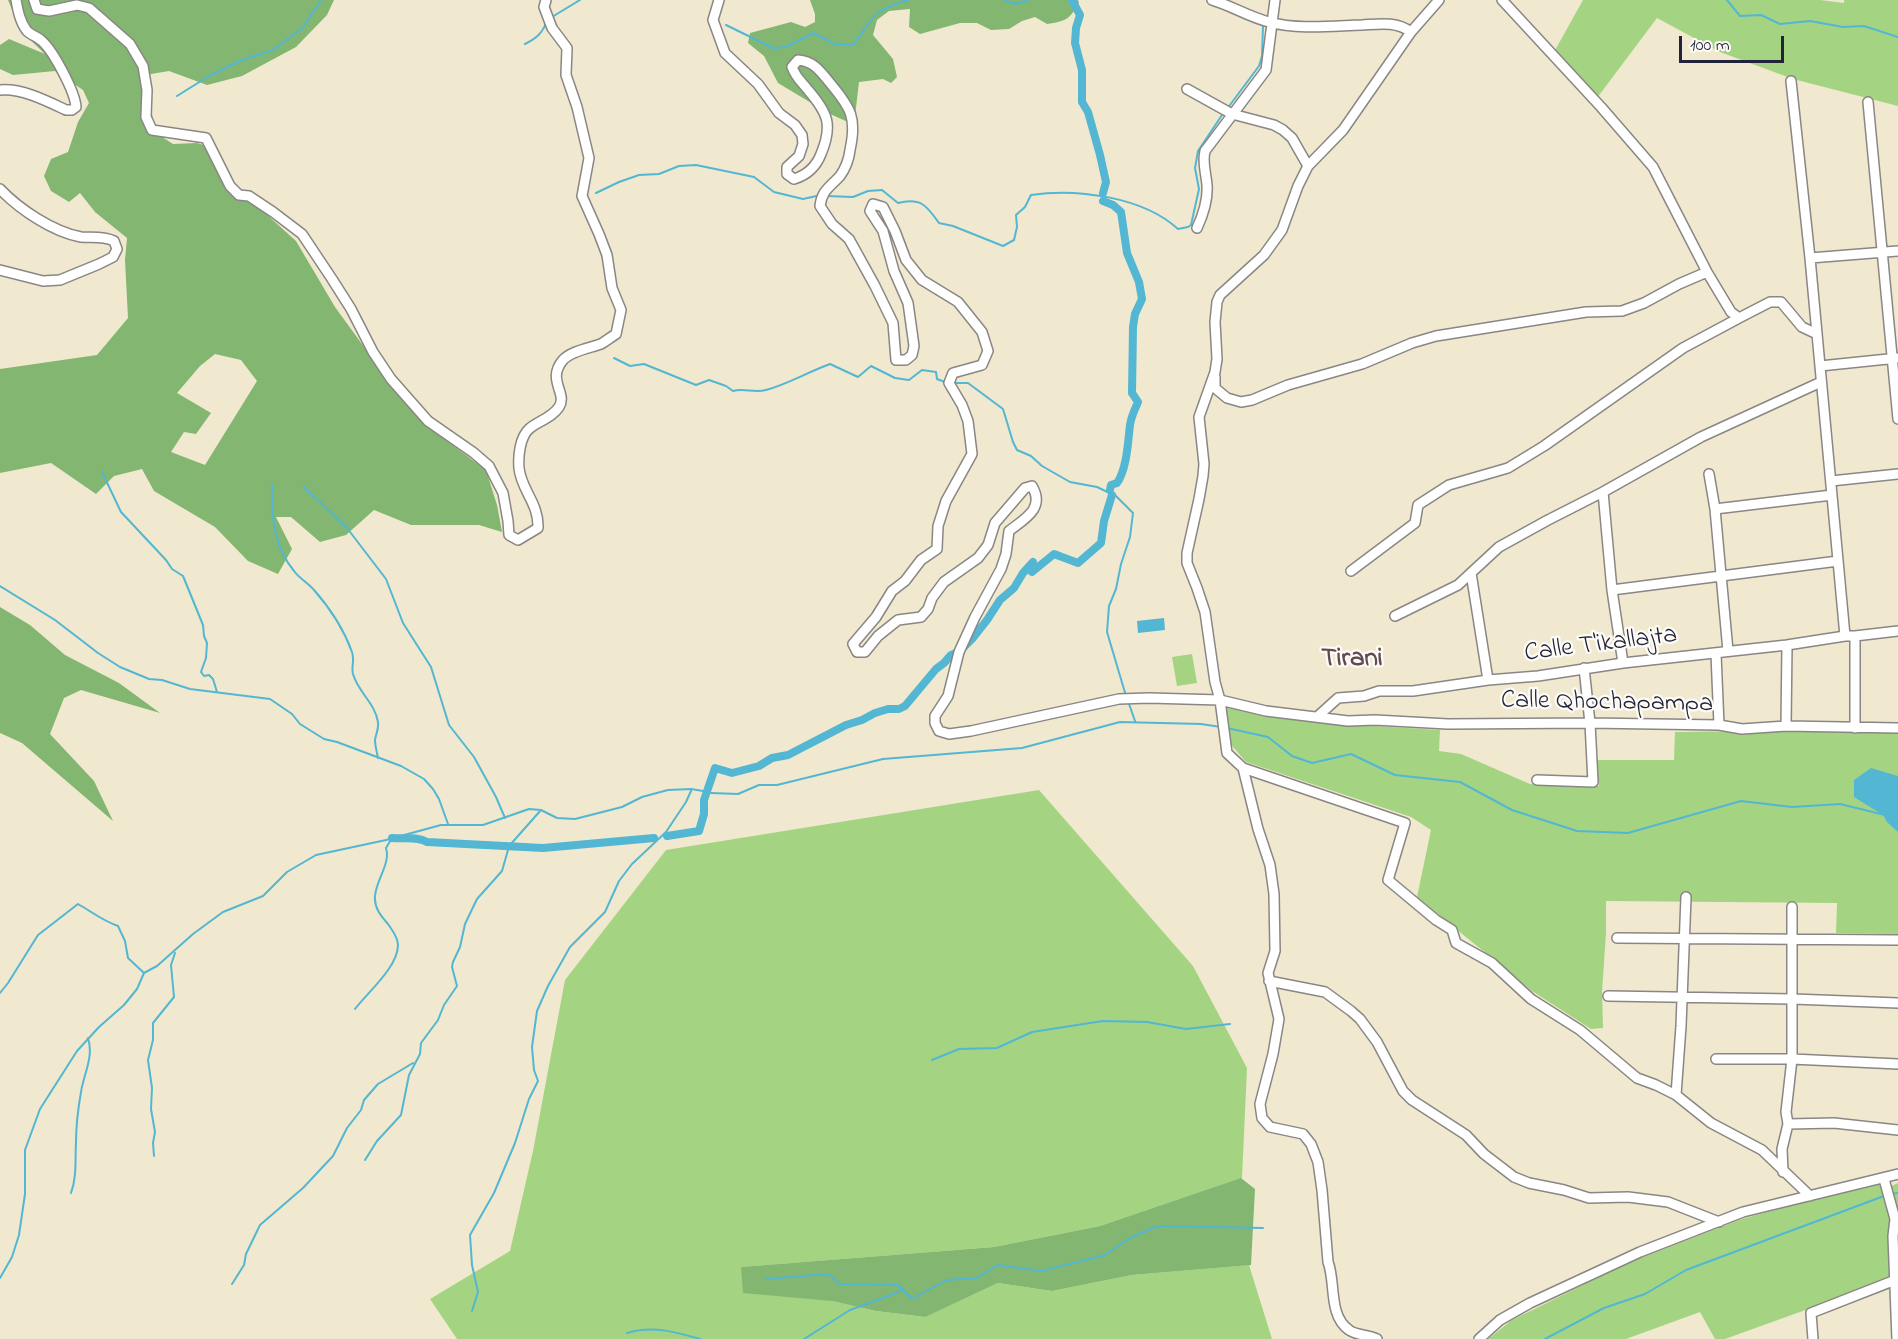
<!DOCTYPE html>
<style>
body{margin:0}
#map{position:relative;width:1898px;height:1339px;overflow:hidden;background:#f0e9cf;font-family:"Indie Flower",sans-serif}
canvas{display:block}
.scale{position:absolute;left:1679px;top:36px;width:105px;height:27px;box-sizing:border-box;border:3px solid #22223b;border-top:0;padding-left:8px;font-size:18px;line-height:21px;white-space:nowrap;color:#22223b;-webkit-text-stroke:4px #fdfcf7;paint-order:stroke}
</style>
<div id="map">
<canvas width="1898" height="1339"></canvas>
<div class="scale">100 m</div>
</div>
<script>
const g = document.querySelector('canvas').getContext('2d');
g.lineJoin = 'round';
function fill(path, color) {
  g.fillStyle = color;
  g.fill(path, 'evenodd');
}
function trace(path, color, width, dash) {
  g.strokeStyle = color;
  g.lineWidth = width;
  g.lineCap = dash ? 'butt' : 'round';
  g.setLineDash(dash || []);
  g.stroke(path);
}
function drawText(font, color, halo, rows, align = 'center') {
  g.font = font + ' "Indie Flower",sans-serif';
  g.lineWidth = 4.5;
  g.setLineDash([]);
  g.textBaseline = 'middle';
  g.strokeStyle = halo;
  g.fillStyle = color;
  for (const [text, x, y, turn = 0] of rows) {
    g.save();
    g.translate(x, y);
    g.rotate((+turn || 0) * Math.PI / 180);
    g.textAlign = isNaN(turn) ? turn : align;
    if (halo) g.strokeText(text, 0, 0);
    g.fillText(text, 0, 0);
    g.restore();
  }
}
const green = new Path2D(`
 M1583,0H1820L1844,3V0H1898V106L1793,79L1720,52L1657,18L1597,98L1554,52Z
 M1192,654L1197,683L1177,686L1172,657Z
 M1225,704L1272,716L1311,722L1440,730L1439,751L1461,754L1530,784L1599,786L1596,760H1674L1675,732L1824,730L1898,732V934L1836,933L1837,903L1606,901V933L1602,992L1603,1028L1591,1029L1532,991L1417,897L1431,830L1411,817L1246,762L1228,741Z
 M1039,790L1193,966L1247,1068L1242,1178L1100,1226L994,1247L742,1267L832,1301L876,1311L924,1317L998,1283L1052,1291L1132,1275L1249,1265L1272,1339H457L430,1299L510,1251L533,1151L565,980L666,850Z
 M1875,1183L1891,1186L1898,1183V1273L1811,1308L1725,1339H1715L1700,1312L1626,1339H1488L1512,1320L1630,1262L1742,1219Z`);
const forest = new Path2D(`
 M8,0H334L327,15L296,47L242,76L207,85L169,71L145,75L154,125L159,135L173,144L197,143L211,147L232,188L265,213L296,241L335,307L399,395L432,430L486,470L497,505L502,532L479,525H411L374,510L346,535L320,542L291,517H276L292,549L278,574L248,561L215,527L154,491L142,469L114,476L96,494L51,463L0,473V369L97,355L128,318L125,260L127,238L95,212L80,193L69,202L51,191L44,176L51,159L68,152L78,122L89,103L83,90L55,71L13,75L0,69V45L9,39L45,54L21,31ZM215,354L241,360L257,381L205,465L171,452L184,432L196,434L211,413L177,393L200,366Z
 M810,0H1078L1079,3C1069,20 1066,21 1047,24L1035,17L1022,21L1009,29L991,30L977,23H960L920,34L909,27L910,9L889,11L877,20L873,35L893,59L897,77L891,83L883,79L859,82L855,116L850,123L828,113L778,83L764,56L748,43L750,33L791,22L805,27L815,22V14Z
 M0,607L30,625L65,655L119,683L160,713L81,690L64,698L50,734L94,781L113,821L22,743L0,733Z
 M1241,1178L1255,1189L1251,1265L1132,1275L1052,1291L998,1283L925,1317L876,1311L832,1301L743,1293L741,1267L994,1247L1100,1226Z`);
const water = new Path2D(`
 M1164,618L1165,630L1138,633L1137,621Z
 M1871,768L1898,776V832L1887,822L1883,815L1854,797V780Z`);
const stream = new Path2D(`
 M1004,0L1016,4L1028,0
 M1727,0L1740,16L1761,15L1780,24L1810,21L1843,27L1864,26L1898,37
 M552,17L580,0
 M726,25L773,48L786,47L813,33L835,44H854C874,16 873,10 908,0
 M525,44C535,39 542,34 546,23
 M177,96L209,76L242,60L273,50L303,27L321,0
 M1227,109L1259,66L1262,56L1263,26
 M596,193L619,182L639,175L659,174L679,166L696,165L754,177L774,192L803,199L821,195
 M826,196L853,197L868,191L882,190L898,203C921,197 927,206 939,223L953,226L1003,246L1014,240L1017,227L1016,215L1025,207L1031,195C1077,188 1143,197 1178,229L1188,227L1191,225L1199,189L1195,168L1198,151L1222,115
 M614,358L630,366L644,364L696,385L709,380L726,386L733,391C744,388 754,393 766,390C788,384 808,372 830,364L858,377L871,366L895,378L909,380L922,370L936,372L937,379L945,382
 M953,383H968L1003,409L1013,442L1017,450L1031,456L1042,466L1070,482L1097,487L1116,496L1133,513L1130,537L1121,564L1116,589L1109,606L1107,632L1126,696
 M102,472L121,512L166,560L172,569L183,576L203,625L204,636L207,643L206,658L201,672L204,676L209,675L213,679L217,692
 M272,485C271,515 274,547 294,571C299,578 308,583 314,590C329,607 344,630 352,652C355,660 351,666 353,674C358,692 375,703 378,722C379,729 376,733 375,740C375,746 377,752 378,758
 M304,487L347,528L386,579L403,623L431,667L449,725L474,757L496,797L505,818
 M0,586L55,620L98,653L120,667L149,679L162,680L190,689L270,699L292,714L300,724L324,739L337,742L401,766L424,779L433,789L439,799L448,824
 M1128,701L1135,721
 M1227,728L1268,737L1292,756L1312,763L1351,754L1395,775L1460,782L1512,810L1577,831L1628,833L1741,801L1792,807L1840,804L1885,815
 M711,793L738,794L759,785H777L883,759L1022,748L1120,722L1201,724L1221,727
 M510,845L541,810
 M0,993L8,983L38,935L78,904C92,912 103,921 118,926L125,941L128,958L144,973L157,966L193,934L223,912L263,896L287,872L316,855L386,840L441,825H483L529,809L541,810L557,818L575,819L622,807L642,797L668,790L691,789L703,791
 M355,1009C368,992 398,967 398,945C398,937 392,930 388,924C381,916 374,908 375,896C376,880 391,863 386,848L392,838
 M932,1060L959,1049L997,1048L1032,1032L1103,1021L1147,1022L1186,1029L1230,1024
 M154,1156L153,1143L155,1132L151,1109L152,1088L148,1060L153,1040V1023L174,997L171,965L175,953
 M365,1160L377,1141L401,1115L409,1075L420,1054L421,1043L438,1020L444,1005L457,986L452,967L453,962L460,947L465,924L477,899L502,871L508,850
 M71,1193C77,1177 75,1160 76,1143C76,1126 78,1109 81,1092C84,1073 94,1057 88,1038
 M1890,1194L1898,1193
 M0,1278L12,1257L19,1235L25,1194V1150L40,1109L77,1051L99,1027L124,1005L137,989L144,973
 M766,1279L828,1274L840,1284L898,1285L912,1299L946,1280L976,1278L998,1265L1041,1271L1105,1255L1130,1238L1158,1226L1263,1228
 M232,1284L244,1265L246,1254L260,1225L303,1188L333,1156L347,1128L361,1110L364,1100L378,1084L413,1063
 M472,1311L478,1292L472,1265L470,1235L494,1193L515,1143L529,1099L538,1081L534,1070L532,1047L537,1011L548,986L570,947L605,912L619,881L632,864L666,832L686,802L691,791
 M627,1333C652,1325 676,1332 700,1339
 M804,1339L850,1310L886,1297L902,1290
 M1545,1339L1604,1308L1645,1294L1686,1270L1884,1196`);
const canal = new Path2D(`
 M1072,0L1080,15L1076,28L1075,43L1082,70V102L1088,112L1100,155L1106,182L1103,193
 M1103,201L1113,205L1121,212L1127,253L1139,282L1142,299L1135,314L1133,327L1132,393L1138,402C1135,409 1131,417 1130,425C1128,441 1127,469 1117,483L1111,485L1110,490
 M667,836L699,831L704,814V800L715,768L732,773L759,766L772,758L788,755L846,725L862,720L875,713L888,709H899L905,706L936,669L944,663L951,655L959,652L972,639L987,620L1000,600L1014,588L1023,573L1033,562L1032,572L1054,554L1078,563L1101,543L1104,521L1112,495
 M392,838C404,839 417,836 427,842L543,848L654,838`);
const minor = new Path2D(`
 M34,0L37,9L49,11L77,5L89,8L130,44L143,66L147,90L146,117L152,130L206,138L230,186L239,195L249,196L273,212L302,234L332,279L351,309L373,352L391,379L428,421L474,453L489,466L503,493L508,521L509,535L518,540L538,528C539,503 521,490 519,468C518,456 520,437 529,429C538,421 552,418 559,407C568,393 546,380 563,360C571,351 590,348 601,344C606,341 611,337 616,334L621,310L612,288L607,255L599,234L582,196L589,158L577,107L566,75L567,48L552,28L544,7L546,0
 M719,0L713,20L725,53L758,84L779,113L795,125L802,135L803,144L799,156L787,167V174L794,179C807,175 816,167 821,154C833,125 828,113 808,90C801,81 796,78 792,67L798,60C814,61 821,72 830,83C851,108 857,118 850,150C849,159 845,169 840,176C830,187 822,190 820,206L832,224L849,239L875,286L893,323L896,360H906L912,355L914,346L908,303L894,271L883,231L870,211L873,204L883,207L895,231L906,260L922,280L958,302L982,332L988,351L982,365L953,373L949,383L962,405L968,421L972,454L946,501L938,526L937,549L921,560L905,581L892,591L876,617L853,644L857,652H865L878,636L898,620L921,617L928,609L932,598L944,582L978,558L988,545L995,523L1025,488L1032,486C1045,508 1026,518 1009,531L1006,554L1001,569L975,617L959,652L948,696L935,716V723L939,731L949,734L971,731L1119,699L1149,698L1220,700L1266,711L1348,721L1375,720L1448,724L1590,723L1719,725L1742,729L1786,726L1898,728
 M1212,0C1232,6 1249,17 1269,22C1298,30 1332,26 1362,25C1379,24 1396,21 1411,32
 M1502,0L1601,107L1653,167L1707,272L1731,312L1739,318L1770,302H1781L1802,327L1817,334
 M1791,81L1810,258L1845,636
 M1187,89L1232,114L1274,125L1283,130L1292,138L1308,166
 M0,90C22,88 47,101 66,110H72L76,107C75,92 54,52 42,41C38,37 31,35 27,31C20,22 18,11 16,0
 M1868,102L1898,419
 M0,189C19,209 53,232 81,237C92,238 103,236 114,241L117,249L113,257L99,264L60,280L43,281L0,270
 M1197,228C1203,215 1208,199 1207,185C1206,172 1202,163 1205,151L1266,70L1275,0
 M1810,258L1898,251
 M1820,366L1898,358
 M1215,377V388L1227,398L1241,402L1252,400L1288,385L1362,364L1412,343L1436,336L1586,312L1622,311L1644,303L1679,284L1707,272
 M1709,474L1715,509L1728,651
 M1831,481L1898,474
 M1603,492L1612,590L1623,663
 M1715,509L1832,495
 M1351,571L1415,523L1418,505L1449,485L1508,468L1544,446L1683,348L1739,318
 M1471,573L1488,680
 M1612,590L1838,561
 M1395,616L1458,585L1499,547L1548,520L1603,492L1701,437L1821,382
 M1716,654L1719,725
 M1317,717L1338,698L1364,696L1379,691H1413L1488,680L1538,676L1623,663L1787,645L1845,636H1855L1898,631
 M1786,726L1787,645
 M1855,728V636
 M1243,768L1405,823L1388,880L1436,920L1452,930L1456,943L1492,963L1531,999L1580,1030L1637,1078L1656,1085L1676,1095L1711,1123L1762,1150L1810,1196
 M1537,780L1593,782L1590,723L1584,668
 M1617,938L1898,940
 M1269,981L1325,992L1351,1011L1360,1019L1377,1042L1403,1091L1412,1100L1466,1135L1484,1154L1514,1177L1529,1183L1564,1190L1589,1198L1628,1197L1668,1202L1719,1222
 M1608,996L1793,999L1898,1003
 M1716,1059H1792L1898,1064
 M1676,1095L1681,1026L1686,897
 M1788,1124L1834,1123L1898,1130
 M1783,1172L1782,1149L1788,1124L1786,1112L1792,1059V907
 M1884,1179L1895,1219L1893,1236L1897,1339
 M1377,1339C1368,1334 1357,1336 1349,1330C1328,1315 1336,1283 1328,1262L1322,1190L1318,1162L1311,1144L1303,1134L1270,1127L1262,1118L1260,1104L1273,1054L1279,1019L1268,973L1275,951L1274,894L1270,865L1258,829L1243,768L1227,753L1220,700L1215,682L1205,612L1197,588L1187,563V553L1199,499L1203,476L1204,464L1199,417L1215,372L1217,359L1215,322L1217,302L1220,295L1264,255L1282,230L1298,186L1308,166L1343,130L1411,32L1439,0
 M1479,1339L1500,1320L1530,1303L1640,1252L1743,1212L1898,1174
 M1813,1339L1811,1313L1898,1279`);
const streetNames = [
 ["Calle T'ikallajta",1601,646,-7],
 ["Calle Qhochapampa",1607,704,1]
];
const neighbourhoodNames = [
 ["Tirani",1352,661]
];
fill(green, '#a4d482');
fill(forest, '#83b670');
fill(water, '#53b6d2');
trace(stream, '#53b6d2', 2);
trace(canal, '#53b6d2', 8);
trace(minor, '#898685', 12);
trace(minor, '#fff', 9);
drawText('26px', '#22223b', '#fdfcf7', streetNames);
drawText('bold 27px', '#614a53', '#fdfcf7', neighbourhoodNames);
</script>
